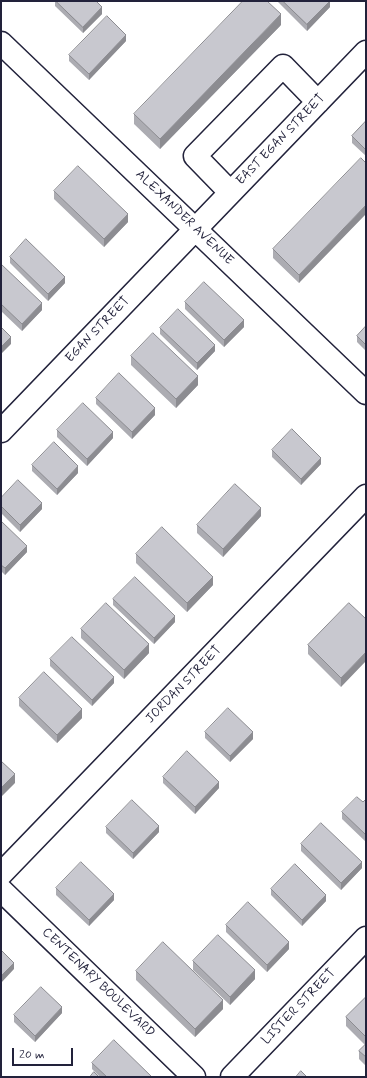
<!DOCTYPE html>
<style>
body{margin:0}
#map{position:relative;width:367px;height:1078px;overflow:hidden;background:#fff;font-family:Mynerve,sans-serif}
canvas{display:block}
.frame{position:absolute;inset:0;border:2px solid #22223b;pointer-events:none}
.scale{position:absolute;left:12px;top:1048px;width:61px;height:18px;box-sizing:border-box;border:2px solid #22223b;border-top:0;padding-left:5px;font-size:12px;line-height:14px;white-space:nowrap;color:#22223b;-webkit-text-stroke:3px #fff;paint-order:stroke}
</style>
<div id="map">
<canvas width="367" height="1078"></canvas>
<div class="frame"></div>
<div class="scale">20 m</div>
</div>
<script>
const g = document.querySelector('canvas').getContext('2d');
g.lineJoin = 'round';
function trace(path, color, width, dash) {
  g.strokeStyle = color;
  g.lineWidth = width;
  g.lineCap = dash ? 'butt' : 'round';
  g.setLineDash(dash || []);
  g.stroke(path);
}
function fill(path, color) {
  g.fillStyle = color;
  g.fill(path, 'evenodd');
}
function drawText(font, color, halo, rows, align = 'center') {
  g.font = font + ' Mynerve,sans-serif';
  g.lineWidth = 3;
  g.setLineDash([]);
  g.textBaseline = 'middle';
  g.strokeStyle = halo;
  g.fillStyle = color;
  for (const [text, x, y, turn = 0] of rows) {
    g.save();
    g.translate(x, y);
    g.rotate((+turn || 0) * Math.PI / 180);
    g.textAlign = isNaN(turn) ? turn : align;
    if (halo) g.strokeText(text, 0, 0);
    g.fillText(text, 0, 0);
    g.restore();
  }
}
const minor = new Path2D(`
 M1,43L366,393
 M230,192L195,156L283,66L318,102
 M1,431L366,52
 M1,874L366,496
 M1,890L194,1077
 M232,1077L366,938`);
const wall = new Path2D(`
 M55,1H96L102,14L83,33L55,6Z
 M277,1H330V7L307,31Z
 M281,25L160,149L134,124V114Z
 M126,41L89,80L69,61V55Z
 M366,121V156L352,143V136Z
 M366,163L299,283L273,258V249Z
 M54,191L128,222L104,247L54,199Z
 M10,257L65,283L48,301L10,263Z
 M1,264L42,310L22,331L1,311Z
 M185,302L244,327L224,347L185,309Z
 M366,326V351L357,342V336Z
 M160,328L215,351L197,370L160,334Z
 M131,356L198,385L176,408L131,365Z
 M96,398L155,415L132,439L96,404Z
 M57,430L113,438L87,466L57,437Z
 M272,450L321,464L301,485L272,457Z
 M32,465L78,473L57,495L32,471Z
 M1,498L42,509L20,532L1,513Z
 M261,516L223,557L197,533V525Z
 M1,521L27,552L5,575L1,571Z
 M136,554L213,585L187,612L136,563Z
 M113,599L175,622L154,644L113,605Z
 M349,603L341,687L308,654V645Z
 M81,629L149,653L124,679L81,638Z
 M50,659L114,683L92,706L50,666Z
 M19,698L82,718L57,743L19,706Z
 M205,732L253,739L230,762L205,738Z
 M163,777L219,788L195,814L163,783Z
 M366,799V842L342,819V812L363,802Z
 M106,827L159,832L133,859L106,833Z
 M301,844L362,868L341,890L301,851Z
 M56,888L114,900L89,926L56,895Z
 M271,889L326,901L302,926L271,895Z
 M226,925L289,949L267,972L226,932Z
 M193,961L255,979L230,1005L193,970Z
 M136,971L223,1009L195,1037L136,980Z
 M366,997V1066L359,1059V1051L365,1045L346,1026V1017Z
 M62,1013L35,1042L14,1022V1015Z
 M92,1063L152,1077H100L92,1069Z`);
const shadedWall = new Path2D(`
 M330,1V7L307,31V24Z
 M102,7V14L83,33V27Z
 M281,14V25L160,149V139Z
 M126,35V41L89,80V74Z
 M366,205V214L299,283V275Z
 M128,214V222L104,247V239Z
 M65,277V283L48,301V294Z
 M42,303V310L22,331V324Z
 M244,320V327L224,347V340Z
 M11,337V344L1,354V347Z
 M215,345V351L197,370V363Z
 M198,376V385L176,408V399Z
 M155,408V415L132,439V432Z
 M113,432V438L87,466V459Z
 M321,458V464L301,485V479Z
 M78,466V473L57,495V489Z
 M42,503V509L20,532V525Z
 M261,508V516L223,557V549Z
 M27,546V552L5,575V568Z
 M213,577V585L187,612V603Z
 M175,616V622L154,644V638Z
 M149,644V653L124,679V670Z
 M366,652V661L341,687V678Z
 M114,677V683L92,706V700Z
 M82,709V718L57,743V735Z
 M253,732V739L230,762V756Z
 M15,774V783L1,797V788Z
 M219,782V788L195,814V807Z
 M159,826V832L133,859V853Z
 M362,862V868L341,890V883Z
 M114,894V900L89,926V920Z
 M326,895V901L302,926V920Z
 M289,942V949L267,972V965Z
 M14,963V969L1,983V976Z
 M255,970V979L230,1005V997Z
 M223,1000V1009L195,1037V1029Z
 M62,1007V1013L35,1042V1036Z`);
const building = new Path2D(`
 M56,1H96L102,7L83,27Z
 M243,1H267L281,14L160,139L134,114Z
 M283,1H330L307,24Z
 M107,16L126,35L89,74L69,55Z
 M366,121V150L352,136Z
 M361,158L366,163V205L299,275L273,249Z
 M78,166L128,214L104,239L54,191Z
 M26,239L65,277L48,294L10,257Z
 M1,264L42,303L22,324L1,304Z
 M204,282L244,320L224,340L185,302Z
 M178,309L215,345L197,363L160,328Z
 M366,326V345L357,336Z
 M1,327L11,337L1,347Z
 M153,333L198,376L176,399L131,356Z
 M119,373L155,408L132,432L96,398Z
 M83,403L113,432L87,459L57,430Z
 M292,429L321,458L301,479L272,450Z
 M54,442L78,466L57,489L32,465Z
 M18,480L42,503L20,525L1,506V498Z
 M235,484L261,508L223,549L197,525Z
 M1,521L27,546L5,568L1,565Z
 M162,527L213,577L187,603L136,554Z
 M135,577L175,616L154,638L113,599Z
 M106,603L149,644L124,670L81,629Z
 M349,603L366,619V652L341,678L308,645Z
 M72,637L114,677L92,700L50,659Z
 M44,672L82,709L57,735L19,698Z
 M228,708L253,732L230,756L205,732Z
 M187,751L219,782L195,807L163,777Z
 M1,761L15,774L1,788Z
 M357,797L363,802L366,799V835L342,812Z
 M132,800L159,826L133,853L106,827Z
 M321,823L362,862L341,883L301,844Z
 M81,862L114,894L89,920L56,888Z
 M295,864L326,895L302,920L271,889Z
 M248,902L289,942L267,965L226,925Z
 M218,935L255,970L230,997L193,961Z
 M163,942L223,1000L195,1029L136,971Z
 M1,950L14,963L1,976Z
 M41,987L62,1007L35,1036L14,1015Z
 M366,997V1037L346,1017Z
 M114,1040L152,1077H107L92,1063Z
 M366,1044V1057L359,1051Z
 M301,1071L307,1077H296Z
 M94,1072L99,1077H90Z`);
const streetNames = [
 ["EAST EGAN STREET",281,140,-46],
 ["ALEXANDER AVENUE",184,218,44],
 ["EGAN STREET",98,330,-46],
 ["JORDAN STREET",184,685,-46],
 ["CENTENARY BOULEVARD",98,983,44],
 ["LISTER STREET",299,1007,-46]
];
trace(minor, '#22223b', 25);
trace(minor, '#fff', 22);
fill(wall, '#acacb2');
fill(shadedWall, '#8c8c91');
fill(building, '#c8c8cf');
trace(building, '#8c8c91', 1);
drawText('13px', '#22223b', '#fff', streetNames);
</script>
